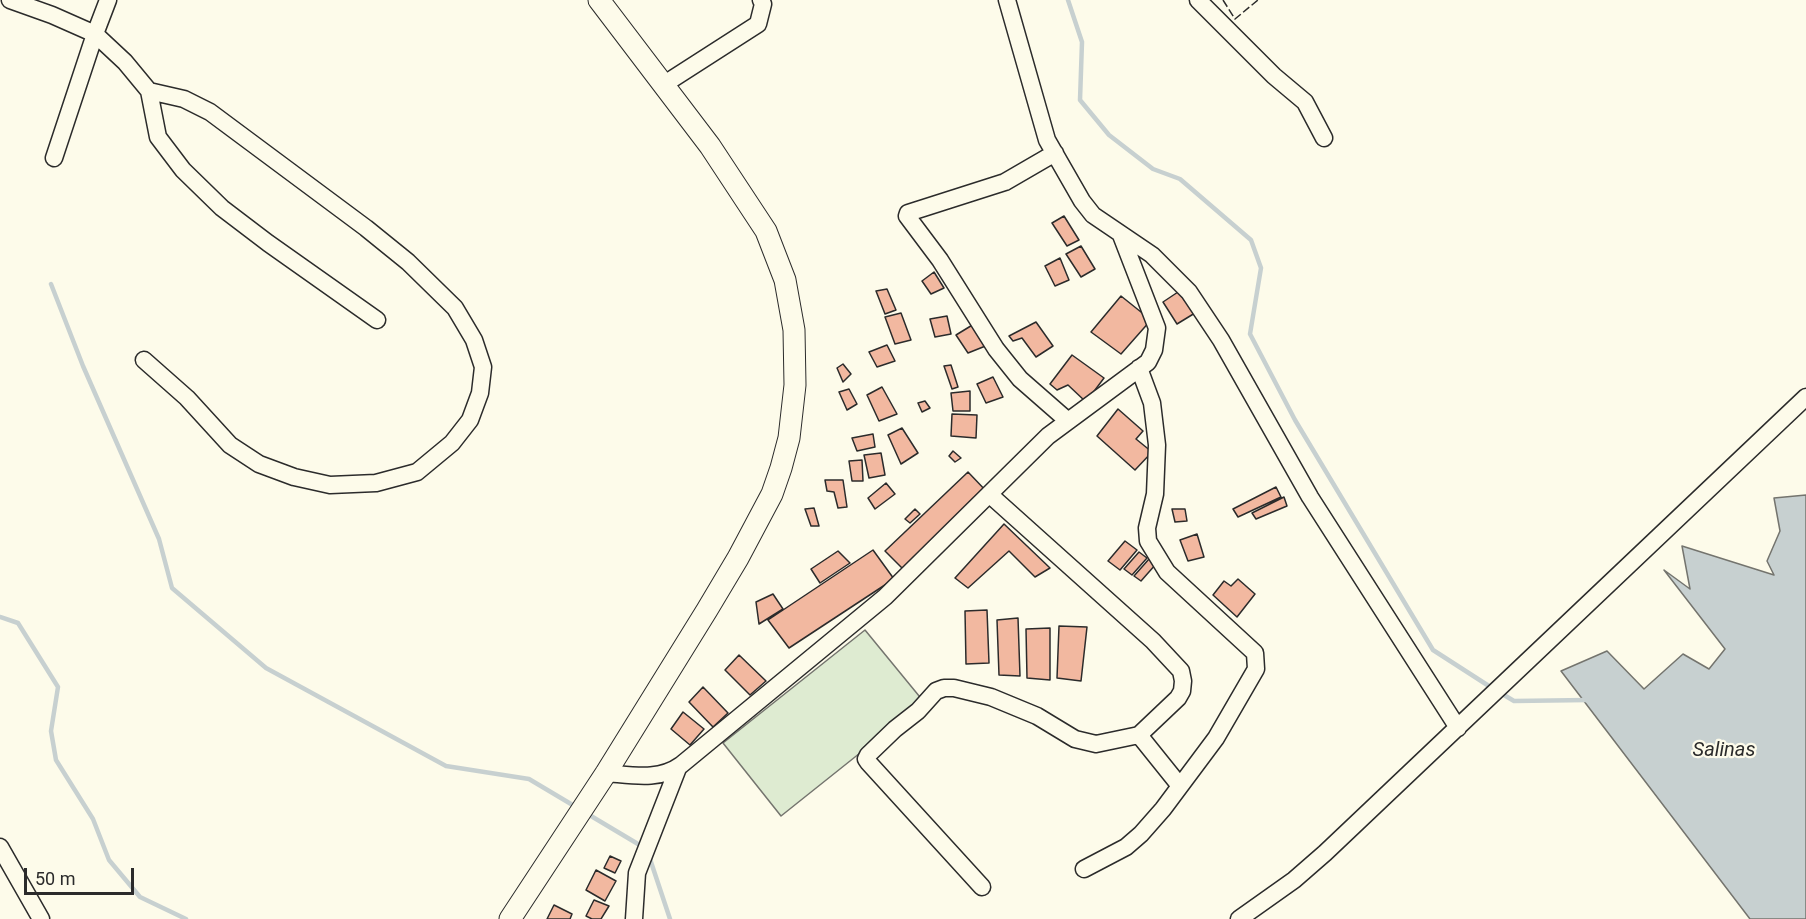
<!DOCTYPE html>
<style>
body{margin:0}
#map{position:relative;width:1806px;height:919px;overflow:hidden;background:#fdfbea;font-family:Roboto,sans-serif}
canvas{display:block}
.scale{position:absolute;left:24px;top:868px;width:110px;height:27px;box-sizing:border-box;border:3px solid #2b2b2b;border-top:0;padding-left:8px;font-size:18px;line-height:21px;white-space:nowrap;color:#2b2b2b;-webkit-text-stroke:4px #fdfbea;paint-order:stroke}
</style>
<div id="map">
<canvas width="1806" height="919"></canvas>
<div class="scale">50 m</div>
</div>
<script>
const g = document.querySelector('canvas').getContext('2d');
g.lineJoin = 'round';
function fill(path, color) {
  g.fillStyle = color;
  g.fill(path, 'evenodd');
}
function trace(path, color, width, dash) {
  g.strokeStyle = color;
  g.lineWidth = width;
  g.lineCap = dash ? 'butt' : 'round';
  g.setLineDash(dash || []);
  g.stroke(path);
}
function drawText(font, color, halo, rows, align = 'center') {
  g.font = font + ' Roboto,sans-serif';
  g.lineWidth = 4.5;
  g.setLineDash([]);
  g.textBaseline = 'middle';
  g.strokeStyle = halo;
  g.fillStyle = color;
  for (const [text, x, y, turn = 0] of rows) {
    g.save();
    g.translate(x, y);
    g.rotate((+turn || 0) * Math.PI / 180);
    g.textAlign = isNaN(turn) ? turn : align;
    if (halo) g.strokeText(text, 0, 0);
    g.fillText(text, 0, 0);
    g.restore();
  }
}
const green = new Path2D(`
 M865,630L924,702L781,816L723,743Z`);
const water = new Path2D(`
 M1806,495V919H1750L1561,671L1607,651L1644,689L1683,654L1709,669L1725,649L1664,570L1690,589L1682,546L1774,575L1767,561L1780,531L1774,498Z`);
const stream = new Path2D(`
 M1068,0L1082,42L1080,100L1109,135L1153,169L1180,179L1251,240L1261,268L1250,334L1295,420L1433,650L1492,688
 M51,284L83,366L159,539L172,588L266,668L446,766L529,779L576,807
 M0,617L18,623L58,687L51,731L56,760L93,819L109,860L140,897L186,919
 M1499,692L1514,701L1588,700
 M586,813L643,847
 M649,856L670,919`);
const building = new Path2D(`
 M1064,216L1079,240L1067,246L1052,223Z
 M1081,246L1095,269L1081,277L1066,254Z
 M1060,258L1069,280L1055,286L1045,266Z
 M934,272L944,288L931,294L922,281Z
 M887,289L896,310L885,314L876,291Z
 M1178,292L1195,313L1177,324L1163,302Z
 M1121,296L1151,320L1121,354L1091,332Z
 M901,313L911,340L895,344L885,317Z
 M947,316L951,334L935,337L930,319Z
 M1036,322L1053,346L1036,357L1022,338L1013,341L1009,336Z
 M974,324L988,345L968,353L956,335Z
 M887,345L895,361L877,367L869,352Z
 M1072,355L1104,378L1086,402L1068,385L1057,390L1050,384Z
 M843,364L851,374L843,382L837,368Z
 M951,365L958,387L952,389L944,366Z
 M993,377L1003,397L986,403L977,384Z
 M882,387L897,414L879,421L867,395Z
 M849,389L857,404L847,410L839,392Z
 M970,391V411H953L951,393Z
 M925,401L930,408L922,412L918,403Z
 M1118,409L1143,431L1136,439L1152,452L1135,470L1097,436Z
 M952,414L977,415L976,438L951,436Z
 M902,428L918,453L901,464L888,435Z
 M873,434L875,447L857,451L852,438Z
 M953,451L961,458L955,462L949,456Z
 M881,453L885,475L869,478L864,455Z
 M862,460L863,481H852L849,461Z
 M968,472L989,494L904,570L885,551Z
 M825,480H843L847,507L838,508L834,492L827,491Z
 M886,483L895,494L875,509L868,498Z
 M1276,487L1281,497L1238,517L1233,509Z
 M1284,497L1287,506L1256,519L1252,513Z
 M814,508L819,526H811L805,509Z
 M915,509L920,514L910,523L905,519Z
 M1172,509H1185L1187,521L1175,522Z
 M1004,524L1050,568L1035,577L1009,551L968,588L955,578Z
 M1197,534L1204,557L1188,561L1180,540Z
 M1125,541L1137,550L1120,570L1108,561Z
 M873,550L894,579L789,648L768,620Z
 M838,551L850,563L820,583L811,569Z
 M1139,552L1147,558L1132,575L1124,569Z
 M1149,559L1156,564L1141,581L1134,576Z
 M1238,579L1255,594L1237,617L1213,595L1224,581L1231,586Z
 M773,594L783,609L759,624L756,602Z
 M987,610L989,663L966,664L965,611Z
 M1018,618L1020,676L999,675L997,620Z
 M1059,626L1087,627L1081,681L1057,678Z
 M1050,628V680L1027,678L1026,629Z
 M739,655L766,681L750,695L725,670Z
 M703,687L728,713L713,727L689,702Z
 M683,712L704,729L690,745L671,729Z
 M610,856L621,861L615,873L604,868Z
 M596,870L616,881L605,901L586,890Z
 M594,900L609,906L601,919H592L586,916Z
 M554,905L572,914L570,919H547Z`);
const minor = new Path2D(`
 M10,0L52,15L95,34L125,62L149,91L184,99L210,112L366,228L408,262L455,308L474,340L483,367L480,393L470,420L452,443L417,472L376,483L330,485L294,477L259,464L230,445L187,398L144,360
 M1007,0L1047,140L1082,201L1093,215L1152,255L1189,292L1221,340L1310,497L1458,728
 M1198,0L1274,76L1305,102L1324,138
 M663,85L758,24L763,4L761,0
 M149,91L158,137L183,170L222,208L268,243L377,320
 M1055,153L1005,182L908,213L907,216L940,260L996,349L1020,379L1068,421
 M54,158L95,34L108,0
 M1139,735L1180,786
 M606,773C632,775 659,781 681,765L885,597L1048,436L1148,362L1154,350L1157,328L1121,235
 M0,847L41,919
 M1084,869L1126,847L1141,834L1163,809L1216,738L1256,669L1255,653L1167,572L1148,541L1147,528L1155,494L1157,445L1152,403L1139,368
 M982,887L868,762L866,759L868,755L895,729L918,711L936,691L944,688H954L991,697L1037,716L1075,739L1096,744L1139,735L1178,698L1182,691L1183,681L1181,671L1153,641L989,494
 M634,919L637,873L678,768
 M1239,919L1294,880L1325,853L1806,397`);
const major = new Path2D(`
 M510,919L606,773L707,610L738,558L772,494L781,468L789,438L795,385L794,330L785,280L766,231L710,146L599,0`);
const fence = new Path2D(`
 M1223,0L1235,19L1258,0`);
const waterNames = [
 ["Salinas",1724,751]
];
fill(green, '#deebd1');
trace(green, '#74746e', 1.5);
fill(water, '#c7d0d0');
trace(water, '#74746e', 1.5);
trace(stream, '#c7d0d0', 4.5);
fill(building, '#f2b8a0');
trace(building, '#2b2b2b', 1.5);
trace(minor, '#2b2b2b', 19);
trace(major, '#2b2b2b', 23);
trace(minor, '#fdfbea', 16);
trace(major, '#fdfbea', 21);
trace(fence, '#2b2b2b', 1.5, [8, 3]);
drawText('italic 20px', '#2b2b2b', '#fdfbea', waterNames);
</script>
